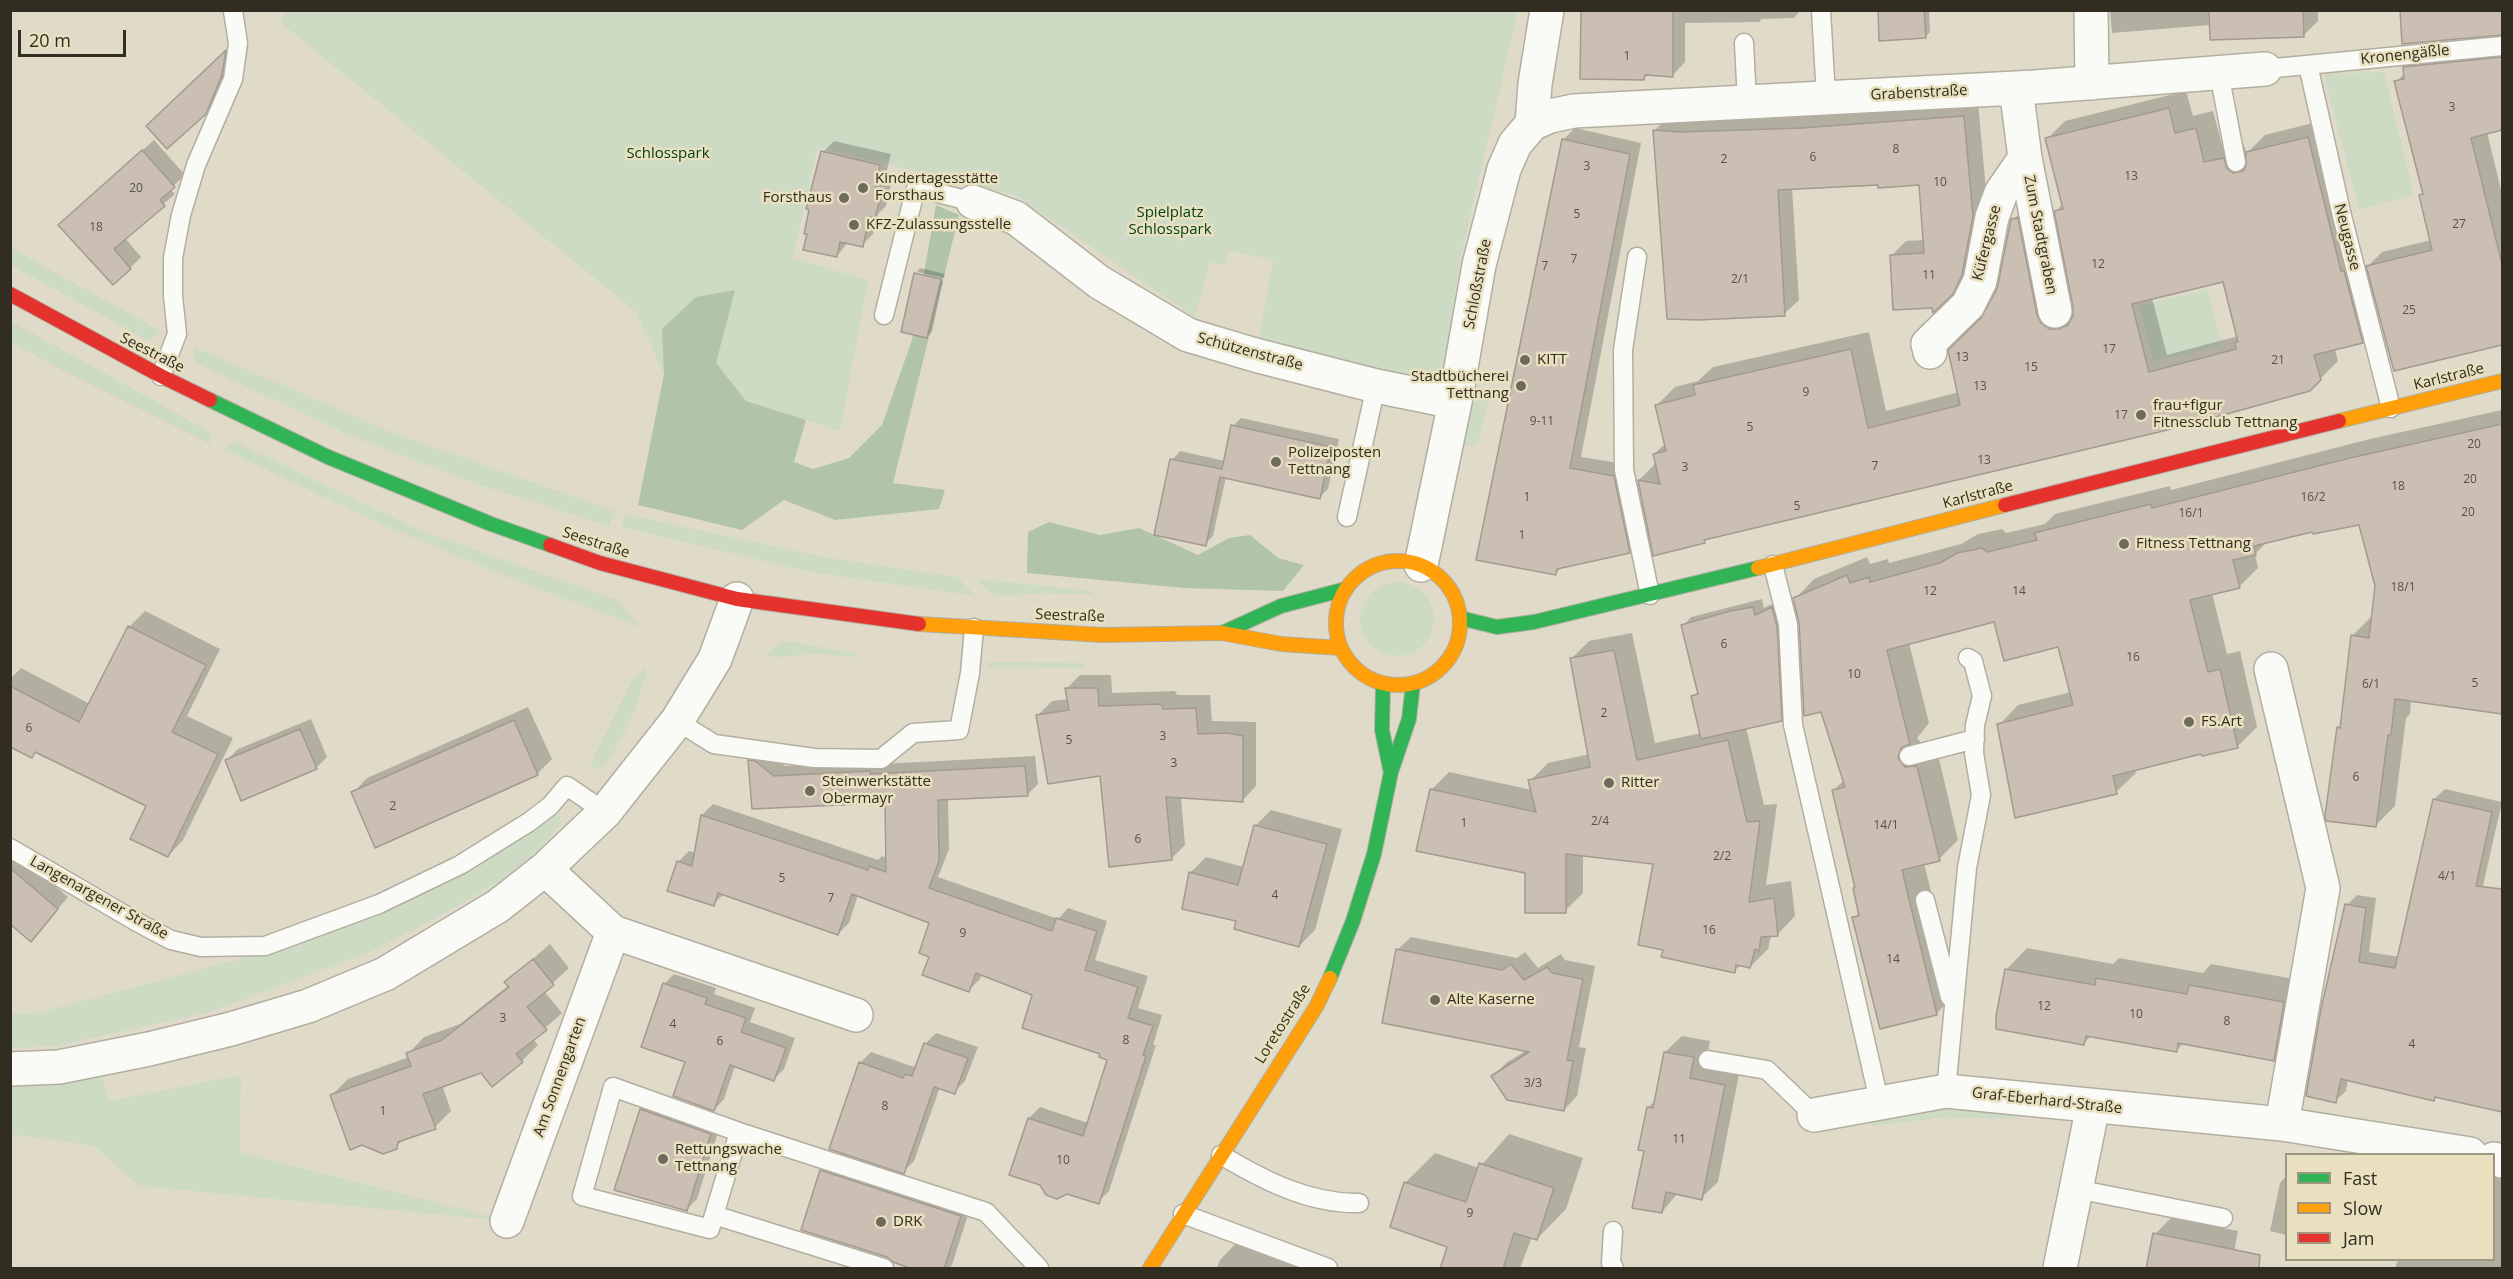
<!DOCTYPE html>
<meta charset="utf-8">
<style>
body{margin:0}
#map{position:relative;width:2513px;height:1279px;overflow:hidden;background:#e0dbc9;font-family:"Open Sans",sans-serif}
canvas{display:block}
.frame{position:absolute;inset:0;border:12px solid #312d21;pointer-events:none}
.legend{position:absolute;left:2285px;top:1153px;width:210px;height:108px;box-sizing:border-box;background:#e9e0c0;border:2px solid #9f9880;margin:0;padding:8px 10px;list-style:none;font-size:18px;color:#312d21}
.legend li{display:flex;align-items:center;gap:12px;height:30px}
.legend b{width:30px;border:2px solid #9f9880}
.scale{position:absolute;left:18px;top:30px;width:108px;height:27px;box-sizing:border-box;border:3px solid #312d21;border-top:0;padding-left:8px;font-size:18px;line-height:21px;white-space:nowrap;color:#312d21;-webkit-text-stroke:4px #e9e0c0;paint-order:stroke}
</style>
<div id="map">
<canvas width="2513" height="1279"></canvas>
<div class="frame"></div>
<ul class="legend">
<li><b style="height:8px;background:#30b455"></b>Fast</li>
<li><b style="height:8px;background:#ff9f0a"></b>Slow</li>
<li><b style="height:8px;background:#e5322d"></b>Jam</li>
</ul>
<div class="scale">20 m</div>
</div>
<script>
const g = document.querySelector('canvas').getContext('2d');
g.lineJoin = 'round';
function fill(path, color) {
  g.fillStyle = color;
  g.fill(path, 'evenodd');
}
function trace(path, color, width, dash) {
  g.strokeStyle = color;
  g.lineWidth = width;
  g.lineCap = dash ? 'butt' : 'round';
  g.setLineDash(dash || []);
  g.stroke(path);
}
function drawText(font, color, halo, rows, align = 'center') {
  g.font = font + ' "Open Sans",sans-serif';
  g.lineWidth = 5;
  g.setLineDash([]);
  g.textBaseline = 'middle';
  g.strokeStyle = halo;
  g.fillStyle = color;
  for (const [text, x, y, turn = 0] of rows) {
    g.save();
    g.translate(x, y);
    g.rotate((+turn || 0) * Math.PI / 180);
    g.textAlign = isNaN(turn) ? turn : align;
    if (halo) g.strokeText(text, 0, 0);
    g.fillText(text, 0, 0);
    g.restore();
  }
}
const green = new Path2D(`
 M289,10L1518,11L1460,260L1442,387L1258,344L1273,260L1228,250L1225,265L1210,262L1195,317L1016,196L818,147L793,258L868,280L840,431L664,374L636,312L280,22Z
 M2384,72L2414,194L2359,210L2324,74Z
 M10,248H11L161,331L149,341L11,265Z
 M2208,289L2222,345L2153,362L2139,306Z
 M11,321L210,432V444L61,370L11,342Z
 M194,347L396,434L615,511L609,526L480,485L354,437L194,362Z
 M1475,382L1490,394L1477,445L1462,446Z
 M235,442L419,530L617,600L641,627L525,584L388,527L223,449Z
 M625,514L824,557L957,577L976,596L810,572L622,527Z
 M977,579L1093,591L1094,595L1045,593L995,597Z
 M1360 619a37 37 0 1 1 74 0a37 37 0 1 1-74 0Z
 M783,641L793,642L856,654L854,657L818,654L778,657L765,655Z
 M987,662L1083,663V668L987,667Z
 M647,667C638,709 625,736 601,771L590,765L633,679Z
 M543,815L560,816L561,823L541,848L497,883L442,915L370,952L210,1012L56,1046L11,1048L10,1014L38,1013L285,947Z
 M241,1075L240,1152L507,1221L139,1186L94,1146L11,1134V1086L60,1085L102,1076L109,1101Z
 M1944,1109L2017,1110V1119L1947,1117L1871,1126V1122Z`);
const forest = new Path2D(`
 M936,205L959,215L893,483L945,490L939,509L835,520L784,500L742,530L638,505L664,374L662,329L696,297L735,290L716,363L746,401L806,420L794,462L813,469L849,458L882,425L912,340Z
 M1049,522L1100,535L1139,528L1198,555L1229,538L1250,535L1278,558L1304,565L1283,591L1184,588L1027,573L1028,532Z`);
const shadow = new Path2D(`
 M1582,10H1801L1794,18L1762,19L1759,22L1685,23V62L1673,75L1648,74L1644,78Z
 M1879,10H1929L1930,32L1925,37Z
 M2110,10H2318V21L2303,36L2211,25L2112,33Z
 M236,42L216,101L205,113L159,115Z
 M2502,45V128L2487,132L2502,194V342L2395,369L2376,298L2374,299L2380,324L2362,342L2335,349L2338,361L2309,390L1708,538L1704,542L1639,480L1656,463L1654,454L1666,443L1657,405L1675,387L1698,381L1713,367L1869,332L1886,411L1959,392L1983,318L1998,290L2013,220L2031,201L2068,311L2075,312L2056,211L2063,204L2047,139L2065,121L2186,91L2193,116L2213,111L2222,145L2242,141L2247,153L2265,135L2325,120L2359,254H2362L2366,268L2382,252L2431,240L2420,195L2424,192L2396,82L2405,73V67L2419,53ZM2224,280L2238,336L2167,355L2152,298Z
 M1978,102L1987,201L1967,278L1934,310L1891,256L1906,241L1925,240L1920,184L1792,187L1799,300L1784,314L1655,130L1669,116Z
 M1575,128L1641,143L1581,457L1625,464L1641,540L1629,551L1563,566L1555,574L1563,140Z
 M154,140L185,175L170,189L175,194L125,238L141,257L130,268L71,214Z
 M834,141L891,154L885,178L892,180L886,206L878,214L873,234L862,245L848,242L837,256L823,152Z
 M920,268L945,274L944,278L917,272Z
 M917,272V275L943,281L932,332L927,337L915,273Z
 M2502,410V712L2411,700L2410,714L2406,718L2395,806L2376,825L2338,728L2342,724L2352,636L2372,616L2377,586L2361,523L2314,530L2268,541L2255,554L2258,568L2239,587L2212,593L2227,654L2240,651L2257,727L2238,746L2203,752L2135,769L2136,773L2116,792L1999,725L2018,705L2071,692L2059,645L1995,620L1909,643L1929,723L1917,738L1925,748L1937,750L1958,840L1939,859L1924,863L1956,994L1937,1013L1881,1027L1854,918L1860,912L1856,887L1833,791L1844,780L1795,599L1814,579L1867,557L1870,564L1888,559L1889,563L1961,544L1978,534L2002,529L2006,533L2045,524L2055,514L2170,486L2171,490L2370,439Z
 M1241,418L1339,439L1328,489L1320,497L1226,477L1213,536L1205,544L1172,460L1180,451L1225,461L1233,426Z
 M1762,599L1764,608L1780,600L1789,711L1781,719L1746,727L1764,805L1777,804L1766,885L1791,881L1795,916L1778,934L1771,936L1768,949L1750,967L1741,965L1734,971L1664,949L1655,862L1583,855V893L1565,911L1526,872L1431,790L1449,772L1532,790L1530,781L1548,763L1590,754L1571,659L1589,641L1632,633L1655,743L1701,733L1693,697L1699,691L1683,626L1691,617Z
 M145,611L220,649L187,716L233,738L183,840L168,856L148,805L37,751L32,757L10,745V676L12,677L21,668L90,704L129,627Z
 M1080,675H1111L1112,693L1175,691L1177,695H1210L1212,721L1256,722V786L1243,800L1181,797L1185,845L1171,859L1101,774L1038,715L1052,701L1069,699L1066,689Z
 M528,707L552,759L537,774L376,846L353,793L367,778Z
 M311,719L327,757L316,768L227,760L238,749Z
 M761,750L766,751L785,766L880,761L881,764L1035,756L1038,784L1028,794L948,798L949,849L938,877L1058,919L1068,908L1107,921L1095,960L1148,976L1138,1008L1162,1015L1153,1045H1156L1109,1191L1098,1202L1011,1174L1029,1118L1040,1107L1088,1123L1109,1059L1034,995L982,974L980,979L969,990L930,956L931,922L858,895L849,923L838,934L724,894L713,904L678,862L689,851L696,853L702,815L713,804L878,860L882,856L887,858V801L753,808L750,761Z
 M2445,789L2502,802L2463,974L2502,982V1110L2436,1096L2433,1099L2348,1079L2346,1091L2335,1101L2347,905L2357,895L2376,898L2369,952L2399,957L2434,799Z
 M1271,810L1342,829L1315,930L1299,946L1238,920L1190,873L1206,857L1244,867L1255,826Z
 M19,855L68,897L31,940L10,922V864Z
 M1411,937L1517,958L1525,952L1538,968L1561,954L1565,960L1595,966L1579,1047L1586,1048L1577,1096L1564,1110L1493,1076L1506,1063L1527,1050L1397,950Z
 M550,944L569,968L544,991L562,1013L533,1039L538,1045L522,1061L481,1071L442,1085L451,1111L435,1127L405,1138L396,1147L332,1095L348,1079L409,1057L408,1054L424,1037L460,1024L509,985L506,982Z
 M2027,948L2113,964L2119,958L2203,973L2211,964L2305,981L2295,1038L2273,1059L2184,1043L2176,1051L2092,1035L2083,1044L2006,970Z
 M674,974L716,988L714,994L755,1008L750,1022L795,1038L784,1069L774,1079L735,1066L724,1099L714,1110L687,1061L664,984Z
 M936,1033L978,1047L965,1081L954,1092L940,1087L914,1161L903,1172L860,1063L871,1052L914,1067L925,1044Z
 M1682,1036L1710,1041L1706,1062L1740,1069L1718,1182L1701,1198L1678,1193L1662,1212L1645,1150L1648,1107L1656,1100L1665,1052Z
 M652,1098L721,1123L697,1199L686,1210L616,1189L641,1109Z
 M1509,1134L1583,1158L1566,1209L1537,1239L1532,1237L1520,1268H1441L1449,1246L1392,1227L1406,1182L1435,1153L1479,1168Z
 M832,1160L971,1205L952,1265L949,1268H917L888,1256L821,1171Z
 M2502,1171V1268H2395L2398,1260H2494V1176Z
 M2286,1176V1235L2270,1231L2280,1183Z
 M2171,1218L2238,1231L2231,1268L2155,1234Z
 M1236,1243L1305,1268H1217L1220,1260Z`);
const building = new Path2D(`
 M1581,10H1673V77L1645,75L1644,80L1580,79Z
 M1878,10H1924L1926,38L1879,41Z
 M2209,10H2303L2304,37L2210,40Z
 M2400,10H2502V35L2402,44Z
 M226,50L222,75L206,114L167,149L146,126Z
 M2502,57V130L2471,138L2502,264V345L2394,371L2366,266L2432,250L2419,195L2423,194L2394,81L2404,79L2403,67Z
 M2169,108L2175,133L2196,128L2204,162L2224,158L2227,169L2233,173L2243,171L2246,166V152L2308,137L2341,271H2344L2363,343L2314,355L2321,380L2310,391L2176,428L1704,540L1705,543L1653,556L1638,480L1660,484L1653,454L1666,451L1655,405L1695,395L1693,385L1851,349L1868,428L1960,405L1948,350L1981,318L1997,289L2011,219L2018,218L2037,315L2041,323L2049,329H2059L2068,325L2073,316V307L2054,211L2063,209L2045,138ZM2223,282L2238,342H2235L2236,349L2149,372L2132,304Z
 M1964,116L1973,216L1962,275L1953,294L1933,313L1932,308L1893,310L1890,255L1924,253L1919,185L1878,188V185L1778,190L1785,316L1698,320L1667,319L1653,130L1680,132L1802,128Z
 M1562,139L1630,154L1570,468L1614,476L1630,553L1557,569L1556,575L1476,560Z
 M142,150L175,187L160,200L165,206L114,249L131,269L113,285L58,225Z
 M821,151L880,165L875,189L882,191L875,218L869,217L863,247L840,242L837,257L803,250L807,234H804L809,210L806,209Z
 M914,273L941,279L927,338L901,332Z
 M2502,424V714L2395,699L2391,735H2388L2376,827L2326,821L2325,816L2337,727L2340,728L2351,635L2369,638L2375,586L2359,525L2313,534L2312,532L2254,546L2256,555L2233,560L2240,588L2190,600L2208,672L2220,669L2238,748L2202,756L2201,754L2113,776L2117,794L2015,818L1997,724L2073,705L2058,647L2004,661L1994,622L1887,650L1910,744L1901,748L1898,758L1905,767L1916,766L1918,770L1940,861L1902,870L1937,1015L1880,1029L1852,917L1859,916L1853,888H1855L1832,790L1845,787L1821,712L1804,716L1799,623L1793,598L1847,575L1850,583L1869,577L1870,582L1940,563L1957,553L1982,548L1987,552L2037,540L2034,533L2151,504L2152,508L2350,458Z
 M1231,425L1331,447L1320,499L1220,477L1206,546L1154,535L1170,459L1222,469Z
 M1753,607L1755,615L1772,607L1777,626L1782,721L1701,739L1691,696L1698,694L1681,625L1730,611Z
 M128,626L206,665L172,732L218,754L168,857L130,839L146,806L35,752L32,758L10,747V686L79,722Z
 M1614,650L1637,760L1728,740L1747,822L1760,821L1749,902L1774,898L1778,936L1761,937L1759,951L1755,949L1750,968L1736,965L1735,973L1661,957L1663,950L1638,945L1653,864L1566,854V913H1525V873L1416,851L1430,789L1536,812L1528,780L1590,767L1570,658Z
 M1065,688H1098L1099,706L1161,704L1163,709L1196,708L1198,734L1227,733L1243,736V802L1166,797L1172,860L1109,867L1100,776L1048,784L1036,715L1069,710Z
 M514,720L538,775L375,848L351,792Z
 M300,729L317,769L241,801L225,760Z
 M748,760L755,761L774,776L870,771V774L1025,766L1028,796L938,800L939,861L929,888L1052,931L1056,918L1097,931L1085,970L1138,987L1128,1018L1153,1026L1143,1055L1146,1056L1099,1204L1067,1194L1057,1199L1046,1195L1040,1185L1009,1175L1028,1118L1083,1136L1107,1060L1099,1057L1100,1054L1022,1028L1032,995L976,973L969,992L922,975L929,957L919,953L929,923L852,894L838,935L718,893L714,906L667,891L677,861L692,866L701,815L868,870L869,866L886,872L885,803L752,809Z
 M2433,799L2492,812L2476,886L2502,889V1112L2435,1097L2434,1101L2341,1079L2336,1103L2306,1096L2321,1009L2345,904L2366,908L2359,962L2395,968Z
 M1254,825L1327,844L1299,947L1234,929L1236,921L1182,909L1189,872L1238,885Z
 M10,868L58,909L31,942L10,924Z
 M1396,949L1502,970L1511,964L1524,980L1547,967L1552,973L1583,979L1567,1060L1573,1061L1564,1111L1507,1100L1491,1076L1529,1052L1382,1023Z
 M533,959L554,985L527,1007L547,1030L516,1054L523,1062L492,1087L481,1073L423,1094L436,1129L398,1142L397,1149L383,1154L362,1145L350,1150L330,1095L411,1066L406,1053L442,1040L509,987L504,982Z
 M2005,969L2095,985L2096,978L2187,994L2189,985L2284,1002L2274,1061L2178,1043L2177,1052L2086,1036L2084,1045L1996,1029V1016Z
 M663,983L707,998L705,1004L746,1018L741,1032L786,1048L774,1081L730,1065L714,1111L673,1096L685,1062L641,1047Z
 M924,1043L968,1058L955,1094L934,1087L904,1174L829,1149L859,1062L903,1078L905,1074L912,1076Z
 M1664,1052L1694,1057L1690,1078L1725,1085L1702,1200L1666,1192L1662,1213L1632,1208L1644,1151L1638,1150L1647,1107L1653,1108Z
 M640,1109L711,1134L687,1211L614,1190Z
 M1479,1163L1554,1188L1537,1240L1514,1233L1503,1269H1440L1447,1247L1390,1227L1404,1182L1466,1202Z
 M820,1170L961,1216L944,1269H912L893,1262L887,1257L801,1230Z
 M2153,1233L2260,1255L2259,1269H2146Z`);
const lane = new Path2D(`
 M1821,10L1826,97
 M1744,43L1747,102
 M2308,65L2342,216L2391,408
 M2265,69L2502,46
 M2219,73L2236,162
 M1637,257L1623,350L1624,470L1650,595
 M884,315L915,191L919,188L973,202
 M161,376L177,334L173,296V258L181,215L196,165L233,79L238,43L233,11
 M1347,517L1376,386
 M1773,565L1788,624L1793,725L1880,1105
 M677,721L714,744L814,758L881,759L913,733L959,730L970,673L974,628
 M1909,756L1975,739
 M10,848L137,922L171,940L201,947L265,946L379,904L460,865L529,822L550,806L567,786L605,812
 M1925,900L1950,997
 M1708,1060L1767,1070L1814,1115
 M1946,1091L1967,868L1981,795L1974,753L1975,725L1982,696L1973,661L1968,658
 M1221,1155C1263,1180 1309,1204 1359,1203
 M2076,1189L2223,1218
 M1183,1214L1328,1268
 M714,1215L710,1229L582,1196L613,1087L739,1132
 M1613,1231L1611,1263L1614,1268
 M884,1268L714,1215L739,1132L986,1212L1039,1268`);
const street = new Path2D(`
 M2091,10L2092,83
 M1532,124L1550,116L1574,111L2035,87L2265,69
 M2025,158L2055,311
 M973,202L1016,218L1099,282L1188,335L1255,355L1376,386L1455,402
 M1930,352L1928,344L1968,305L1980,281L1992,217L2001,193L2025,158L2016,88
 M1421,565L1455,402L1479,265L1504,169L1515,144L1532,124L1535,84L1547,10
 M2271,669L2323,888L2282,1124
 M545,869L613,932L856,1015
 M10,1069L59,1067L149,1049L231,1029L308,1006L385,974L498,906L545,869L605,812L677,721L715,659L737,599
 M1814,1115L1946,1091L2282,1124L2470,1154
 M2494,1159L2502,1161
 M507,1221L613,932
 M2060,1268L2093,1106`);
const fast = new Path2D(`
 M210,400L328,457L491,524L550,545
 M1460,618L1497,627L1534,622L1758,568
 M1222,633L1281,606L1346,589
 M1383,685L1382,730L1391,773
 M1330,978L1353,921L1374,854L1391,772L1409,719L1413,684`);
const slow = new Path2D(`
 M2339,421L2502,381
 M1336 623a62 62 0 1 1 124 0a62 62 0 1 1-124 0Z
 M1758,568L2005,505
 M919,624L1103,635L1222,633L1281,644L1341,648
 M1150,1268L1316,1007L1330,978`);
const jam = new Path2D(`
 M10,294L161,376L210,400
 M2005,505L2339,421
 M550,545L600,563L737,599L919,624`);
const markers = [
 [863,188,6,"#6e6a5c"],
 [844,198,6,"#6e6a5c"],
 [854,225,6,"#6e6a5c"],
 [1525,360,6,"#6e6a5c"],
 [1521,386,6,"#6e6a5c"],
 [2141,415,6,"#6e6a5c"],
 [1276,462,6,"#6e6a5c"],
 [2124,544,6,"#6e6a5c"],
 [2189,722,6,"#6e6a5c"],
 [1609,783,6,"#6e6a5c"],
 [810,791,6,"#6e6a5c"],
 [1435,1000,6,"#6e6a5c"],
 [663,1159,6,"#6e6a5c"],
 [881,1222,6,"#6e6a5c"]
];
const numberNames = [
 ["1",1627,57],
 ["3",2452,108],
 ["8",1896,150],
 ["6",1813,158],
 ["2",1724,160],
 ["3",1587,167],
 ["13",2131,177],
 ["10",1940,183],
 ["20",136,189],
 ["5",1577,215],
 ["27",2459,225],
 ["18",96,228],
 ["7",1574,260],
 ["12",2098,265],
 ["7",1545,267],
 ["11",1929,276],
 ["2/1",1740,280],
 ["25",2409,311],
 ["17",2109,350],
 ["13",1962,358],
 ["21",2278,361],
 ["15",2031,368],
 ["13",1980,387],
 ["9",1806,393],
 ["17",2121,416],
 ["9-11",1542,422],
 ["5",1750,428],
 ["20",2474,445],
 ["13",1984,461],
 ["7",1875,467],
 ["3",1685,468],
 ["20",2470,480],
 ["18",2398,487],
 ["1",1527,498],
 ["16/2",2313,498],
 ["5",1797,507],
 ["20",2468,513],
 ["16/1",2191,514],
 ["1",1522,536],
 ["18/1",2403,588],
 ["12",1930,592],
 ["14",2019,592],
 ["6",1724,645],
 ["16",2133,658],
 ["10",1854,675],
 ["5",2475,684],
 ["6/1",2371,685],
 ["2",1604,714],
 ["6",29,729],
 ["3",1163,737],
 ["5",1069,741],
 ["3",1174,764],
 ["6",2356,778],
 ["2",393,807],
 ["2/4",1600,822],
 ["1",1464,824],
 ["14/1",1886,826],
 ["6",1138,840],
 ["2/2",1722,857],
 ["4/1",2447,877],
 ["5",782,879],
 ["4",1275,896],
 ["7",831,899],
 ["16",1709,931],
 ["9",963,934],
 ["14",1893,960],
 ["12",2044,1007],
 ["10",2136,1015],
 ["3",503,1019],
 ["8",2227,1022],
 ["4",673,1025],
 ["8",1126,1041],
 ["6",720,1042],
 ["4",2412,1045],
 ["3/3",1533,1084],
 ["8",885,1107],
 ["1",383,1112],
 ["11",1679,1140],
 ["10",1063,1161],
 ["9",1470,1214]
];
const streetNames = [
 ["Kronengäßle",2405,55,-6],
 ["Grabenstraße",1919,93,-3],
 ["Zum Stadtgraben",2040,235,79],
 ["Neugasse",2347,237,76],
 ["Küfergasse",1987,243,-76],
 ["Schloßstraße",1478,284,-79],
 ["Schützenstraße",1250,352,15],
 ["Seestraße",152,353,27],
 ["Karlstraße",2449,377,-14],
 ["Karlstraße",1978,495,-15],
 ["Seestraße",596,543,18],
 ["Seestraße",1070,616,2],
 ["Langenargener Straße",99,898,29],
 ["Loretostraße",1283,1024,-58],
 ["Am Sonnengarten",560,1077,-70],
 ["Graf-Eberhard-Straße",2047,1101,6]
];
const parkNames = [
 ["Schlosspark",668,154],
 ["Spielplatz",1170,213],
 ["Schlosspark",1170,230]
];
const poiNames = [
 ["Kindertagesstätte",875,179],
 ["Forsthaus",875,196],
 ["Forsthaus",832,198,"right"],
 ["KFZ-Zulassungsstelle",866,225],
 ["KITT",1537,360],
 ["Stadtbücherei",1509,377,"right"],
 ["Tettnang",1509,394,"right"],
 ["frau+figur",2153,406],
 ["Fitnessclub Tettnang",2153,423],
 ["Polizeiposten",1288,453],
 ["Tettnang",1288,470],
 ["Fitness Tettnang",2136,544],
 ["FS.Art",2201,722],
 ["Steinwerkstätte",822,782],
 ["Obermayr",822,799],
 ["Ritter",1621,783],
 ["Alte Kaserne",1447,1000],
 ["Rettungswache",675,1150],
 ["Tettnang",675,1167],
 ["DRK",893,1222]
];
fill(green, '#cddac4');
fill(forest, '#b1c4a9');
fill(shadow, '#0003');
fill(building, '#cbbfb4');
trace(building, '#a29a90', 1.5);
trace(lane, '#b2aea0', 21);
trace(street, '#b2aea0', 36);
trace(fast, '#b2aea0', 16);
trace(slow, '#b2aea0', 16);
trace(jam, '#b2aea0', 16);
trace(lane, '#fafaf7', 18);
trace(street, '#fafaf7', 33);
trace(fast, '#30b455', 14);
trace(slow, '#ff9f0a', 14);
trace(jam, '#e5322d', 14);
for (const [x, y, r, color] of markers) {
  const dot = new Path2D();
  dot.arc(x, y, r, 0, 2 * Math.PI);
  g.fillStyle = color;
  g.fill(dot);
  trace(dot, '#e9e0c0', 2);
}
drawText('12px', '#585246', null, numberNames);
drawText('15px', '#312d21', '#e9e0c0', streetNames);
drawText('15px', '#004217', '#e9e0c0', parkNames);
drawText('15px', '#312d21', '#e9e0c0', poiNames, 'left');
</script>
